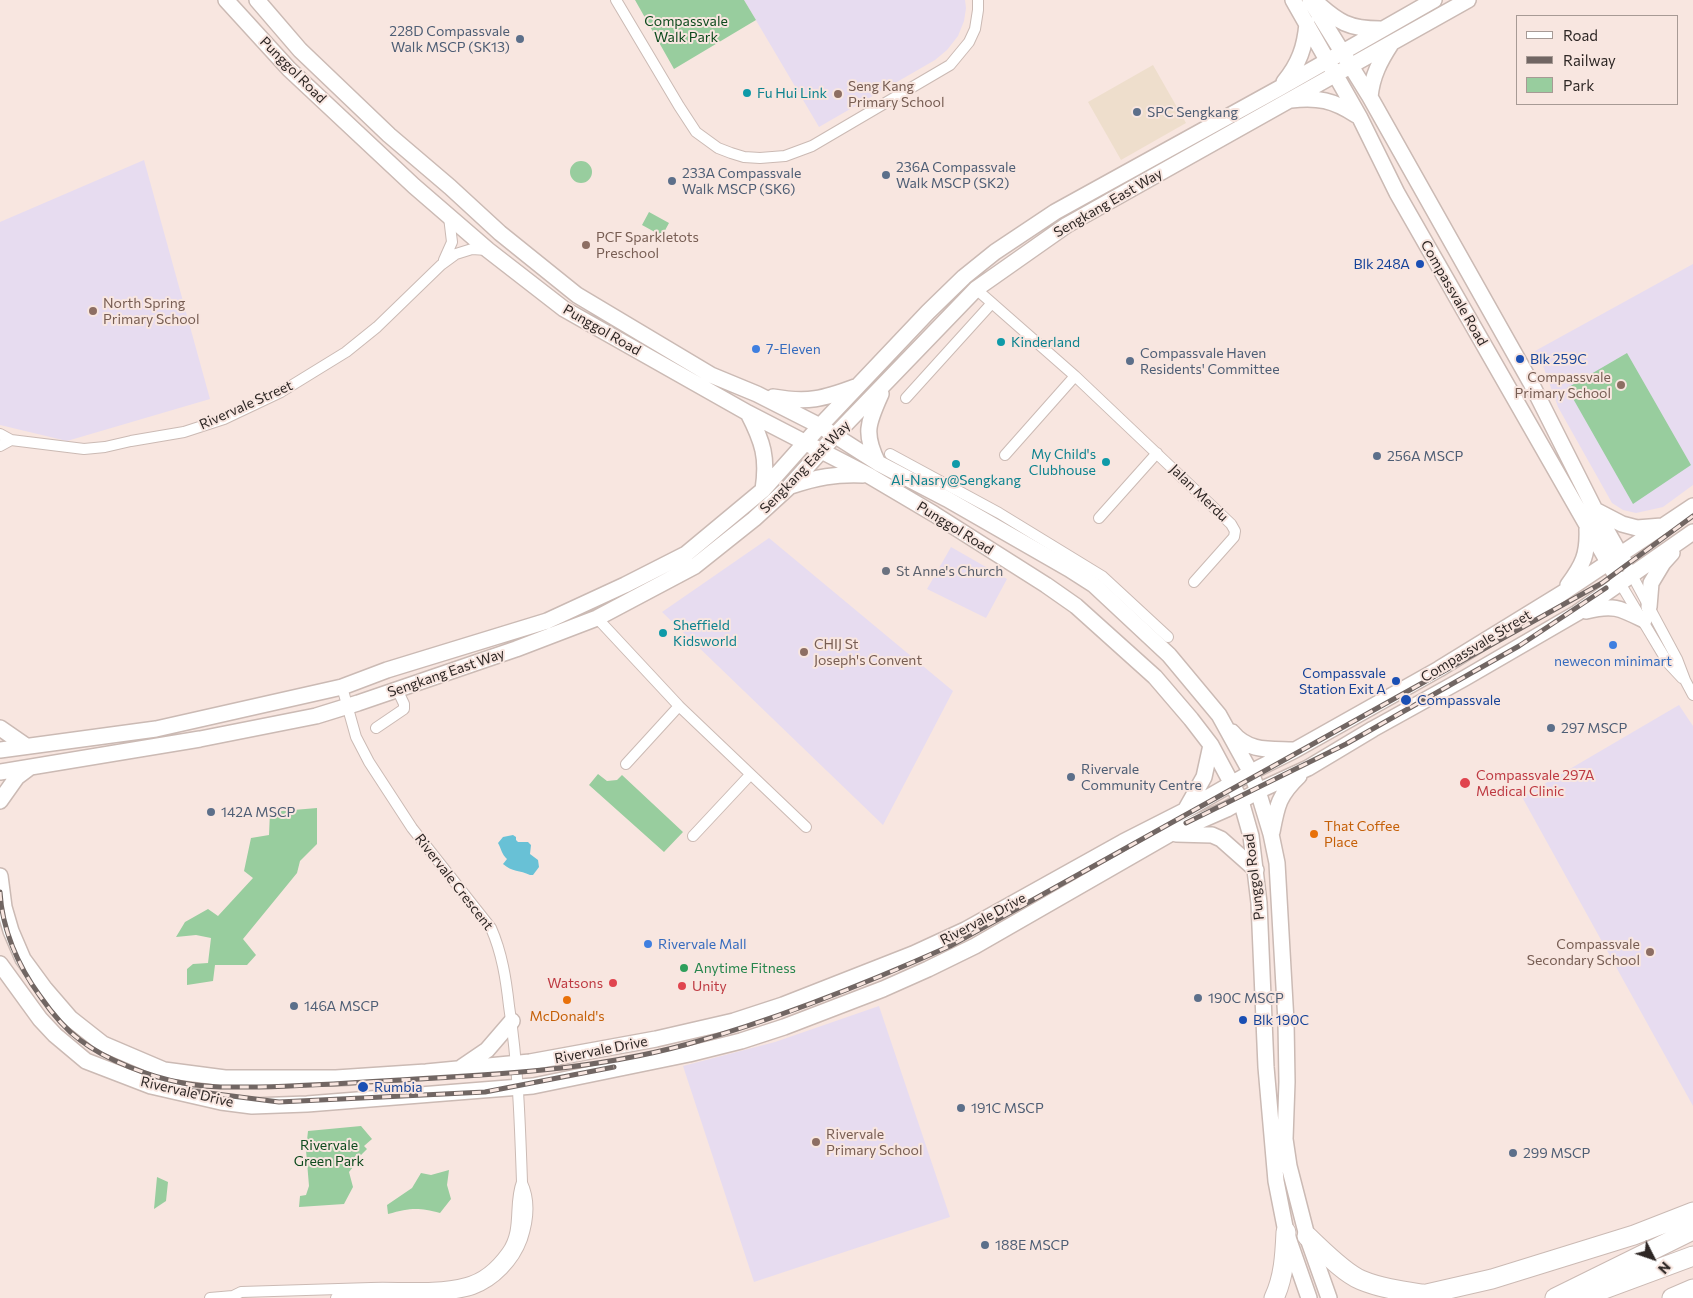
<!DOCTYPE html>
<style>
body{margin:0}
#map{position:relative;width:1693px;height:1298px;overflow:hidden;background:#f8e6e0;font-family:Commissioner,sans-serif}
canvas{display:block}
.legend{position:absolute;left:1516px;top:15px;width:162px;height:90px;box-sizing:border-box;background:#f8e6e0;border:1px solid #a79a95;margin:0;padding:6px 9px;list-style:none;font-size:15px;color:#2e2725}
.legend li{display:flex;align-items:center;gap:10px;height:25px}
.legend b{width:25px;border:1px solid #a79a95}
.north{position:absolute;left:1628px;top:1233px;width:50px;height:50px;-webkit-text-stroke:4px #f8e6e0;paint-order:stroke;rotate:131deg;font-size:14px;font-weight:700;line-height:20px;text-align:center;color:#2e2725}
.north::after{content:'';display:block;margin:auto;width:18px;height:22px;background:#2e2725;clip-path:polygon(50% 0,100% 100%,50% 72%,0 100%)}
</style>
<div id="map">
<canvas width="1693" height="1298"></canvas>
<ul class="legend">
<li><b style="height:6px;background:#fff"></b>Road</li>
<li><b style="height:6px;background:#716663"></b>Railway</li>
<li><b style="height:14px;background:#98cd9e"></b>Park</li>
</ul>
<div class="north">N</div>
</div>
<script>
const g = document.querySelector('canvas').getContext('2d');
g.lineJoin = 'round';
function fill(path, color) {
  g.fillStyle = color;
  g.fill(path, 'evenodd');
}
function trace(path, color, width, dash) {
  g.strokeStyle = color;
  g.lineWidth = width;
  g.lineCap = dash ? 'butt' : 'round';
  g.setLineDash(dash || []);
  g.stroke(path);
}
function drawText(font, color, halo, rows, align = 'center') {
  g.font = font + ' Commissioner,sans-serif';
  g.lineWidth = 4;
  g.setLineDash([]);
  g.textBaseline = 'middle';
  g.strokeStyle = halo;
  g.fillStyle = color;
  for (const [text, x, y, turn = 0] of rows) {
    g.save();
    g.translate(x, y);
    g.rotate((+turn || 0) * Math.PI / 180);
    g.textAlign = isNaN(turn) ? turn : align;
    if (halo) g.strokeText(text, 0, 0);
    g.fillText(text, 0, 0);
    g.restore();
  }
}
const commercial = new Path2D(`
 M1153,65L1186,123L1121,160L1088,102Z`);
const education = new Path2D(`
 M744,0H965L966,8L964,21L958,36L947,50L935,60L819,127Z
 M144,160L210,399L67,441L0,425V222Z
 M1693,264V485L1663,507L1636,513L1623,510L1612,503L1558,407L1542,363L1535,351Z
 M769,538L953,691L883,825L662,612Z
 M951,547L1007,579L986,618L927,589Z
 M1679,705L1693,726V1106L1522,797Z
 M879,1006L950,1217L754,1282L683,1066L775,1042Z`);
const green = new Path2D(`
 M635,0H744L756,20L674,69Z
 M570 172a11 11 0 1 1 22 0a11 11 0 1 1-22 0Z
 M649,212L669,223L662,236L642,225Z
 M1627,353L1691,465L1633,504L1567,388Z
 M598,774L607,781L617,780L622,775L683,832L664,852L589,785Z
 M317,808V844L300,861L297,873L243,939L256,955L247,965H215L213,981L187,985V969L193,964L208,963L211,938L196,935L176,937L185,922L208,909L218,916L253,878L244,871L251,838L269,835L270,812Z
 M361,1126L372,1139L364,1146L367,1149L360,1156L357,1154L349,1164L353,1167L349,1172L353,1187L344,1204L299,1207L300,1196L306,1195L309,1186L306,1150L308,1131Z
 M449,1170L447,1185L451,1199L440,1213C418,1207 410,1208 388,1214L387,1205L412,1188L421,1173L431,1175Z
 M157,1177L168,1182L166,1201L154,1209Z`);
const water = new Path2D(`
 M513,835L516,837V840L518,842H528L531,845L530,854L538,860L539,867L533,875H530C520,870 512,872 503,864L507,859C502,855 501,848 498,843L503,837Z`);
const street = new Path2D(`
 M616,0L679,106L696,132L718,148L731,153L744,157L760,158L785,156L812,146L950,65L969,42L975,29L978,10V0
 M444,260L452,242L449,217
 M976,289L1075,376L1231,524L1235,531L1234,537L1194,582
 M906,398L992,303
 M0,434L11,440L84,449L105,447L131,441L184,432L224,419L281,392L346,352L377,327L441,265L456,254L472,249L487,250
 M0,446L11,440
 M890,454L999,513L1102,576L1168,637
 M1005,455L1075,376
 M1099,518L1157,453
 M1632,575L1677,659L1685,680L1693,695
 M1620,583L1668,663L1682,678
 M597,618L679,706L806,827
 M376,728L404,709V704L397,689
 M626,764L679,706
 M693,836L750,775
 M210,1298L233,1296L241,1292C285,1291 328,1289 371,1288C401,1287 436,1291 466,1283C483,1279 497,1266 507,1252C523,1229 513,1205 522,1182C520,1123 518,1064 509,1006C506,979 502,953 491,928L412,828L369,762L356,737L342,687
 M336,1298C370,1297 405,1298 439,1295C450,1294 462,1293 473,1289C495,1281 514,1261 522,1239C528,1221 530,1200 522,1183`);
const secondary = new Path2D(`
 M226,0L289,69L414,186L488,250L564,309L748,413L868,475L934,514L1046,585L1076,606L1155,677L1191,719L1211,745L1241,801L1251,836L1259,903L1266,1067L1276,1181L1286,1232L1309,1298
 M257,0L300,50L389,135L450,187L500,233L577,295L711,375L757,394L820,426L878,463L947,499L1069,569L1094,585L1169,655L1219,715L1251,773L1258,791L1271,834L1277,863L1286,1022L1287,1082L1285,1139L1289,1166L1307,1236L1329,1298
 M1293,0L1360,118L1397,193L1620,583
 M1310,0L1370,97L1531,383L1595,510L1625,563
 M1316,2C1338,22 1349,29 1380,29
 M1284,82C1299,64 1305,47 1307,23
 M1370,97C1372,76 1380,61 1391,44
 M1291,100C1318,97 1333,100 1356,115
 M773,397C808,403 823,399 855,387
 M748,413C763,442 768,458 763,490
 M878,463C863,433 868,423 881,394
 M791,486C817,477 835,474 863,475
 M1595,510L1622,524L1637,528L1662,526
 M1568,585C1583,565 1588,554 1587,529
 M1649,607L1651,583L1663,563L1672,553
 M1586,611C1613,604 1620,608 1644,620
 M0,728L26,746
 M1232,732C1248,752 1270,749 1293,750
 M0,750L156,729L342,687L387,670L547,621L625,585L686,554L763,490L820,426L928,312L964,277L995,252L1055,212L1278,89L1434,0
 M0,772L200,739L316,716L358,703L516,649L597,618L695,566L754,519L789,487L839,431L976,289L1067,225L1468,0
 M0,801L17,777L29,768
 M1186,809L1204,777L1211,745
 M1272,832C1277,805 1279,795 1299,776
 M1176,834L1212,835L1221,839L1256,870
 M0,876L4,907L11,931L23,959L45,989L70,1018L103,1044L164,1070L225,1078H336L426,1072L530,1062L656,1039L734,1021L783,1005L913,954L965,930L1123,842L1186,810L1259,768L1295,750L1439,669L1561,594L1693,506
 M0,964L40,1019L55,1035L86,1061L151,1086L221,1102L252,1106L307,1104L533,1086L689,1054L741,1041L784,1027L883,989L928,969L975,946L1170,834L1227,809L1258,791L1308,768L1373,729L1465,678L1577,613L1693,532
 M462,1067L487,1050L512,1021`);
const highway = new Path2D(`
 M1307,1236C1321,1249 1344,1273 1361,1280C1380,1288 1402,1291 1422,1294
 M1274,1298C1284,1277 1285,1254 1286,1232
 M1409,1298L1492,1279L1634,1235L1693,1212
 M1555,1298L1693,1230
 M1580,1298L1693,1256
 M1672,1298L1693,1289`);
const rail = new Path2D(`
 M1186,823L1346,744L1519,646L1606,588
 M0,892C2,929 18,966 40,996C51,1012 64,1028 80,1040C106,1060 150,1077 183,1083C208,1088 234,1087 259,1087C306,1086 352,1083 399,1080C496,1075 594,1070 688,1044C778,1019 865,984 950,946L1602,583L1693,516
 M185,1090L279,1102L485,1092L614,1067`);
const markers = [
 [520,39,5,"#5c6f8a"],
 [747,93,5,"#0f9aa8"],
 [838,94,5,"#8d6e63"],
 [1137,112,5,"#5c6f8a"],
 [886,175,5,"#5c6f8a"],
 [672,181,5,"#5c6f8a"],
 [586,245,5,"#8d6e63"],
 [1420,264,5,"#1a4fb4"],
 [93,311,5,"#8d6e63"],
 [1001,342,5,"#0f9aa8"],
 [756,349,5,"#3f7fe0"],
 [1520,359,5,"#1a4fb4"],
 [1130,361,5,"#5c6f8a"],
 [1621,385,5,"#8d6e63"],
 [1377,456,5,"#5c6f8a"],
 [1106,462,5,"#0f9aa8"],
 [956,464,5,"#0f9aa8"],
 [886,571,5,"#6b7280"],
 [663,633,5,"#0f9aa8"],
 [1613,645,5,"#3f7fe0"],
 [804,652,5,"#8d6e63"],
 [1396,681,5,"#1a4fb4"],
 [1406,700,6,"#1a4fb4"],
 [1551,728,5,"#5c6f8a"],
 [1071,777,5,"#5c6f8a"],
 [1465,783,6,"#e0444e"],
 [211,812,5,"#5c6f8a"],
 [1314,834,5,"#e8710a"],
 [648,944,5,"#3f7fe0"],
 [1650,952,5,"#8d6e63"],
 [684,968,5,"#2e9e5b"],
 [613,983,5,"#e0444e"],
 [682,986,5,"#e0444e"],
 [1198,998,5,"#5c6f8a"],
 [567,1000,5,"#e8710a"],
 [294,1006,5,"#5c6f8a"],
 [1243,1020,5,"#1a4fb4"],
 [363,1087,6,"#1a4fb4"],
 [961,1108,5,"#5c6f8a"],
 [816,1142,5,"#8d6e63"],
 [1513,1153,5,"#5c6f8a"],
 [985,1245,5,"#5c6f8a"]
];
const parkNames = [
 ["Compassvale",686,21],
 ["Walk Park",686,37],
 ["Rivervale",329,1145],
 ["Green Park",329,1161]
];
const serviceNames = [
 ["228D Compassvale",510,31,"right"],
 ["Walk MSCP (SK13)",510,47,"right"],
 ["SPC Sengkang",1147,112],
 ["236A Compassvale",896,167],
 ["Walk MSCP (SK2)",896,183],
 ["233A Compassvale",682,173],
 ["Walk MSCP (SK6)",682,189],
 ["Compassvale Haven",1140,353],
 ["Residents' Committee",1140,369],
 ["256A MSCP",1387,456],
 ["297 MSCP",1561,728],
 ["Rivervale",1081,769],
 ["Community Centre",1081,785],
 ["142A MSCP",221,812],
 ["190C MSCP",1208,998],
 ["146A MSCP",304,1006],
 ["191C MSCP",971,1108],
 ["299 MSCP",1523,1153],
 ["188E MSCP",995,1245]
];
const streetNames = [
 ["Punggol Road",293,70,45],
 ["Sengkang East Way",1108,203,-30],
 ["Compassvale Road",1454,293,60],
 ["Punggol Road",602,330,30],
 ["Rivervale Street",246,405,-24],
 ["Sengkang East Way",805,467,-46],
 ["Jalan Merdu",1199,493,44],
 ["Punggol Road",955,528,32],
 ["Compassvale Street",1476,646,-31],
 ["Sengkang East Way",446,673,-19],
 ["Punggol Road",1254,877,-97],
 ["Rivervale Crescent",454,882,52],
 ["Rivervale Drive",983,919,-28],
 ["Rivervale Drive",601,1050,-11],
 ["Rivervale Drive",187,1092,13]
];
const educationNames = [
 ["Seng Kang",848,86],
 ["Primary School",848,102],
 ["PCF Sparkletots",596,237],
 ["Preschool",596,253],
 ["North Spring",103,303],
 ["Primary School",103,319],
 ["Compassvale",1611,377,"right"],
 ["Primary School",1611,393,"right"],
 ["CHIJ St",814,644],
 ["Joseph's Convent",814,660],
 ["Compassvale",1640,944,"right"],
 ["Secondary School",1640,960,"right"],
 ["Rivervale",826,1134],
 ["Primary School",826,1150]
];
const cultureNames = [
 ["Fu Hui Link",757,93],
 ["Kinderland",1011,342],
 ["My Child's",1096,454,"right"],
 ["Clubhouse",1096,470,"right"],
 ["Al-Nasry@Sengkang",956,480,"center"],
 ["Sheffield",673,625],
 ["Kidsworld",673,641]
];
const transitNames = [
 ["Blk 248A",1410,264,"right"],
 ["Blk 259C",1530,359],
 ["Compassvale",1386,673,"right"],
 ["Station Exit A",1386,689,"right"],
 ["Compassvale",1417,700],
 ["Blk 190C",1253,1020],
 ["Rumbia",374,1087]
];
const shopNames = [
 ["7-Eleven",766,349],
 ["newecon minimart",1613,661,"center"],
 ["Rivervale Mall",658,944]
];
const worshipNames = [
 ["St Anne's Church",896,571]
];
const healthNames = [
 ["Compassvale 297A",1476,775],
 ["Medical Clinic",1476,791],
 ["Watsons",603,983,"right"],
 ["Unity",692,986]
];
const foodNames = [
 ["That Coffee",1324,826],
 ["Place",1324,842],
 ["McDonald's",567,1016,"center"]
];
const leisureNames = [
 ["Anytime Fitness",694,968]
];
fill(commercial, '#eedecc');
fill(education, '#e7dcf0');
fill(green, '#98cd9e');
fill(water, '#68c1d6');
trace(street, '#cbbab4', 12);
trace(secondary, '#cbbab4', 18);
trace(highway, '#cbbab4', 21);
trace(street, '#fff', 10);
trace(secondary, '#fff', 15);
trace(highway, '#fff', 19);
trace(rail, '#716663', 5);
trace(rail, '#f8e6e0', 3, [9]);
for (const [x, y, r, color] of markers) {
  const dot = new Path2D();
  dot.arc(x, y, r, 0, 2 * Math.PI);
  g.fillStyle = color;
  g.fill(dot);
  trace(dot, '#f8e6e0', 2);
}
drawText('14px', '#0d4a1d', '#f8e6e0', parkNames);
drawText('14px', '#4e5e75', '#f8e6e0', serviceNames, 'left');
drawText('14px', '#2e2725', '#f8e6e0', streetNames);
drawText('14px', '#785e54', '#f8e6e0', educationNames, 'left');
drawText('14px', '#0d838f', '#f8e6e0', cultureNames, 'left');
drawText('14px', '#164399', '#f8e6e0', transitNames, 'left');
drawText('14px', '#366cbe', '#f8e6e0', shopNames, 'left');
drawText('14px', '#5b616d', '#f8e6e0', worshipNames, 'left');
drawText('14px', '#be3a42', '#f8e6e0', healthNames, 'left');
drawText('14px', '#c56008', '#f8e6e0', foodNames, 'left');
drawText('14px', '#27864d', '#f8e6e0', leisureNames, 'left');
</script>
